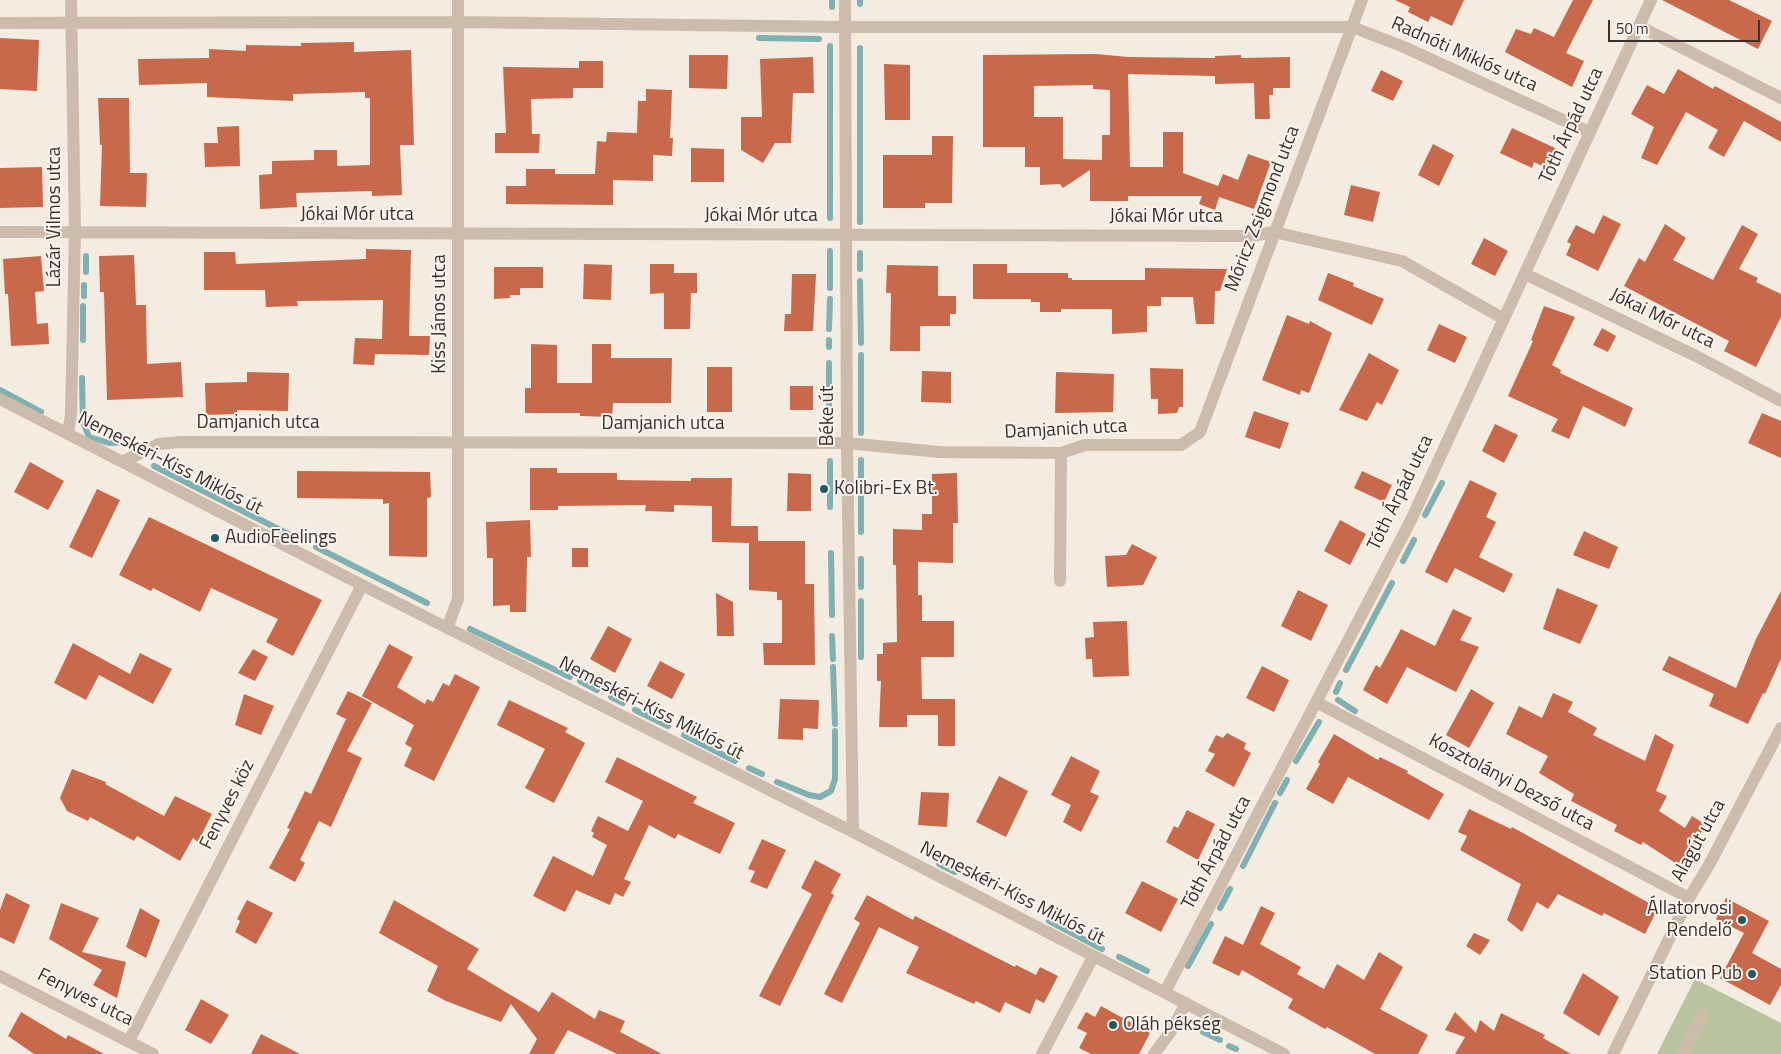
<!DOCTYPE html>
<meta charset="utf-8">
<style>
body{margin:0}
#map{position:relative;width:1781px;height:1054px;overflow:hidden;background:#f4ebe1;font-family:"Titillium Web",sans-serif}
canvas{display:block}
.scale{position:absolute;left:1608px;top:20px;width:152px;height:22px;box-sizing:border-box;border:2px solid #3b302b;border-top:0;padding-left:6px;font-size:15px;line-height:18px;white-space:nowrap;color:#3b302b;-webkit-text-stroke:4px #fbf5ee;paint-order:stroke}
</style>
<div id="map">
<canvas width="1781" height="1054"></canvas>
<div class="scale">50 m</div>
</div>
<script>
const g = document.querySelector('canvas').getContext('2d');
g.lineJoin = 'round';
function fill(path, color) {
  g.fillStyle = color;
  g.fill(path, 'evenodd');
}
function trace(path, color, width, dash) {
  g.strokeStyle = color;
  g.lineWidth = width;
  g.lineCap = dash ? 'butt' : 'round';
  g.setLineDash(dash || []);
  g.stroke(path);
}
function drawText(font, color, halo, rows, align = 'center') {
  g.font = font + ' "Titillium Web",sans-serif';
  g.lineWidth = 4;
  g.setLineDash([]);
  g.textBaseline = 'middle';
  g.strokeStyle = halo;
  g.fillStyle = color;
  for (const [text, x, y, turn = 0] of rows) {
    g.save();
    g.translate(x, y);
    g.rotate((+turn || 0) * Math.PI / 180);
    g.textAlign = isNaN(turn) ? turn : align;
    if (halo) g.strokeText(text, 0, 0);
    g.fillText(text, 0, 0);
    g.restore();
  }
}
const green = new Path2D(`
 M1695,979L1781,1023V1054H1657Z`);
const stream = new Path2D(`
 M832,0V7
 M860,4V0
 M759,38L819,39
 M830,46V218
 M860,48V222
 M830,251V288
 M860,253V269
 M86,256V272
 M860,281L861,343
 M84,285V296
 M829,329L830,299
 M83,340V306
 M829,340V347
 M82,378L83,422L89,437L109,443L131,442
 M0,390L41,412
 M829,430V363
 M861,433V355
 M861,460V532
 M830,461V507
 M154,466L296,538
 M1425,515L1442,483
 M316,547L427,603
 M831,553L832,615
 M1403,561L1414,540
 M861,587V559
 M470,629L570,677
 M832,636L833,659
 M861,657V601
 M833,667L835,724
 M1346,670L1392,583
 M580,681L597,690
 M1336,692L1340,683
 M611,697L623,703
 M1338,700L1355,711
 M635,710L668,726
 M684,735L735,761
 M1296,761L1319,722
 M749,768L762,774
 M777,782L809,795L820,797L831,791L835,779V731
 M1280,793L1287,780
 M939,864L955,872
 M1243,866L1275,803
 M1220,908L1230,889
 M1049,921L1102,949
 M1119,957L1147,971
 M1188,966L1211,924
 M1203,1032L1220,1040
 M1229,1046L1236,1049`);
const building = new Path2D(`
 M1395,0H1464L1452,26L1431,16L1428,22L1408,12L1410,7Z
 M1573,0H1593L1566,53L1584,61L1572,87L1505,52L1516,29L1531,34L1534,28L1554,37Z
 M1662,0H1729L1772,21L1758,49Z
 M0,38L39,40L37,91L0,89Z
 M354,42V52L411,50L414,145H400L402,195L372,196V191L296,193L297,207L260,209L259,175L272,174V161L314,160V150H337V166L370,165V98H365V92L293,94V101L207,97V83L139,85L138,59L209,58V49L246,51V45L301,46V43Z
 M1096,54L1128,57L1215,58V56L1241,55V58L1290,57V88H1273V95H1269L1270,119H1255L1254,83L1215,84V76L1128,74L1130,167H1163V132H1183V173L1218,186L1223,174L1238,180L1248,154L1271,162L1254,209L1219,197L1215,210L1199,204L1202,196H1128V201H1090V170L1063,188L1060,184L1040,185V167H1025V147H983V55ZM1093,85V89L1110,90V135H1102V160L1063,159V117H1034V86Z
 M689,55H728L727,89L689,88Z
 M813,57L814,93H793L791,143H775L763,163L741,150V117H762L760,59Z
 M579,61H603V88H573V98L531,99L532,134H540L539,153H495V133H506L503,67L579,68Z
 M884,64L910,65V120H885Z
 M1678,69L1713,89L1715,86L1781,122V142L1744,121L1724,157L1708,148L1718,130L1686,112L1657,165L1641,158L1654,127L1631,114L1647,85L1664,94Z
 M1381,70L1403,81L1393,101L1371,91Z
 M646,89L672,90L670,138H673L672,156L653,155V181L613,180V205L506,204V186H526V169H555V174H595L597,141L606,142L607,132L637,133L638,101H646Z
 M98,98H129L130,173H147L146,207L100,206L102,145H100Z
 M239,126L240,166L205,167L204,143H218L217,127Z
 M1512,128L1555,148L1546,168L1534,162L1532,168L1500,153Z
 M932,136H953L952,203H925V208H883V155H932Z
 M1433,144L1454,155L1439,186L1418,175Z
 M691,148L724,149V182H691Z
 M42,167L43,207L0,208V168Z
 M1351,185L1380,192L1373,222L1344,215Z
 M1603,215L1621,224L1598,271L1566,255L1571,244L1567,242L1576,225L1594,234Z
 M1665,224L1686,238L1673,260L1713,280L1742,225L1758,234L1739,269L1758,278L1756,282L1781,294V317L1756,367L1724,351L1729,341L1624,286L1639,258L1645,262Z
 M1484,238L1508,251L1495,276L1471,264Z
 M366,249L411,250L409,336H430L429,355L375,354L374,365L353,364L355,338L382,339L383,300L297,301L298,306L266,307L265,290H204V252H235L236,264L366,259Z
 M134,255L136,305H146L147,364L181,362L183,397L107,400L104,292H100L99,256Z
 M41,256L44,291L35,292L37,324L48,323L49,344L11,346L8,294H5L3,259Z
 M584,264L612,265L611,300L583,299Z
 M650,264H674V273H697V293H691L690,329H664V293L650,294Z
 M973,264H1007V273H1068V278H1072V280H1145V268L1227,269L1220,291H1215L1214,324H1196L1193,297H1161V306H1147V332L1112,334V309H1061V312H1040V302H1031V299H973Z
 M887,265L938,266V296H956V314H950V326H920V351H890L891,293H886Z
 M494,267H543V288H520V295H510V298L494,299Z
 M1328,273L1354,283L1353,286L1384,299L1372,325L1318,300Z
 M792,274H816L813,331H784L785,314H791Z
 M1544,306L1575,317L1552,365L1561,370L1560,373L1633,408L1625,427L1583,406L1569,439L1551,431L1558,419L1508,396L1533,341L1531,340Z
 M1287,315L1309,324L1310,321L1332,333L1309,393L1301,390L1300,395L1262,380Z
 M1439,324L1467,337L1455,363L1427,350Z
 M1602,328L1616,336L1608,352L1593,345Z
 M531,344L557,345V383H592V344H611V358H672L671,403H613L612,417L580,416V413H525V388H531Z
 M1369,353L1399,370L1382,405L1377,402L1367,421L1339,410Z
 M707,367H732V412H707Z
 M1150,368L1183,369V407H1179L1177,413L1158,414V399H1151Z
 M922,371L951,372V403L921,402Z
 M247,372L289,373L288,411L237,410V414L206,415L205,383L247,382Z
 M1056,372L1114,374L1113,412L1055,413Z
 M790,386H813V410H790Z
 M1254,411L1289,423L1280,449L1245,437Z
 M1762,413L1781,421V458L1748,443Z
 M1495,424L1518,435L1504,463L1482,451Z
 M30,462L64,481L48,510L14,492Z
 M530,468H557V473H617V480L691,481V478H732L731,526H758V541H805V584H814L815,665H764L763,643H782V600H777V592L749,590V543L712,542V506L674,505V512L645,511L646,505L558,506V510H530Z
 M297,471L430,472L431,497L427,498V557L389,556V503L383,504V499L297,498Z
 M1362,471L1392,485L1384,502L1354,488Z
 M788,473L811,474V511H787Z
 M957,473L958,523H953V563L918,562V595H922V621H954V657H921L922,699H955V746H938V715H907V727H879L881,681H877V654H883V643L897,642L896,565H893V529L922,530V514H932V474Z
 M1470,480L1497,493L1486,517L1496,522L1479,557L1513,574L1504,593L1455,568L1447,583L1425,572Z
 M97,489L120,500L92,558L69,547Z
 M149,517L322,600L293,656L266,642L278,619L211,588L200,612L153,588L151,591L119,575Z
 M530,520L531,557H527L526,612H510V605L493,606V558H487L486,522Z
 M1340,520L1366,534L1350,565L1324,551Z
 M1584,531L1618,547L1609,569L1573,555Z
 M1132,544L1157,557L1143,585L1107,587L1105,556L1126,555Z
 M572,548H588V567H572Z
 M1557,588L1598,605L1580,644L1543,629Z
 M1298,590L1328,605L1311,641L1281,626Z
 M1781,591V659L1765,694L1763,693L1748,724L1709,706L1714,694L1662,670L1669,656L1736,688L1756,639Z
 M716,593L733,602L734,636H717Z
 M1453,609L1472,618L1460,640L1479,647L1456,692L1407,667L1387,704L1363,690L1376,665L1380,668L1401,629L1435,646Z
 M1127,621L1129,676L1093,677L1092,659H1086L1085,638L1094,637L1093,622Z
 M608,626L632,639L615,673L590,659Z
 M73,643L130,674L140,653L172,669L153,704L99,675L86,700L54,683Z
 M389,644L413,657L397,687L425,704L427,699L433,702L443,683L449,686L455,674L480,687L434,781L404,766L412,748L405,744L414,725L362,696Z
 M253,649L268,657L255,681L238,673Z
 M660,661L685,674L672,699L647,686Z
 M1262,666L1289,680L1274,712L1246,698Z
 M1471,689L1494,703L1469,748L1446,735Z
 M348,691L372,703L347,751L362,758L331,827L319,821L300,860L305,863L295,882L269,868L290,829L287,828L305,791L311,794L346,719L336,714Z
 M1553,693L1573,702L1568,712L1597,728L1593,735L1645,761L1655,734L1674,745L1656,791L1667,796L1659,811L1685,828L1692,816L1706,825L1680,866L1643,842L1641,845L1614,831L1617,825L1571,801L1574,794L1539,773L1548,756L1506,734L1519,706L1542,718Z
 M244,694L274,706L261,735L235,725Z
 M780,699L819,700L818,729L803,728V740L778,739Z
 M509,700L568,728L565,732L585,743L554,803L525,788L545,749L497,725Z
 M1227,733L1246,743L1244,749L1251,753L1234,787L1205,771L1215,754L1208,751L1216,735L1223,738Z
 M1334,734L1378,760L1380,757L1408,771L1407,773L1444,794L1429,820L1348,777L1333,804L1306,789L1320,764L1318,762Z
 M1071,756L1100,771L1090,792L1099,796L1081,832L1063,822L1071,805L1051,795Z
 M617,757L697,797L693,803L735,823L720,854L678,834L675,839L649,825L624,879L631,882L623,897L615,893L610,905L576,890L565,912L533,896L553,856L593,876L607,845L592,837L594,833L591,831L598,816L628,831L643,801L605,782Z
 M72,769L106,782L105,784L164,816L175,796L212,814L198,842L193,838L180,861L137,836L134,841L90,817L88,821L67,811L60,798Z
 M999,776L1028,791L1006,837L976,822Z
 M921,792L949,793L947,827L918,825Z
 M1469,809L1511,829L1512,827L1658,908L1645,934L1604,913L1602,916L1558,894L1548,909L1537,902L1522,932L1507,920L1521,884L1460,850L1467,836L1458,832Z
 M1187,810L1215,824L1198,860L1166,842L1174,826L1178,828Z
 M762,839L786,850L767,889L750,882L755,871L748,869Z
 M815,860L841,874L831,893L834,895L780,1006L759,996L812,894L801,888Z
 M1142,881L1178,899L1161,932L1125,913Z
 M6,893L30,905L14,944L0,937V910Z
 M867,895L913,920L915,916L1015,967L1016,965L1036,975L1040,967L1058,976L1044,1003L1036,999L1030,1014L1005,1002L1000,1013L976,1001L974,1004L906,973L919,947L879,927L842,1003L824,994L860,923L854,919Z
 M1726,898L1769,921L1752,953L1781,969V985L1770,1005L1720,978L1744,933L1716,919Z
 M247,900L273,913L256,944L235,932L240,921L237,919Z
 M394,900L479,949L467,969L539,1012L552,992L595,1019L599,1010L625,1021L620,1032L662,1054H617L568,1030L554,1054H529L537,1039L511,1004L501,1022L446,1001L427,991L438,966L379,933Z
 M61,903L99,918L82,952L126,962L117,998L93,985L102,970L49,939Z
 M1261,906L1275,913L1260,944L1301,967L1297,974L1324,989L1337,964L1364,980L1379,952L1403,967L1380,1009L1428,1035L1418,1054H1375L1327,1027L1325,1029L1288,1008L1293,999L1242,970L1239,976L1212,963L1225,936L1243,945Z
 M140,908L160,920L146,958L126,947Z
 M1474,933L1490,940L1480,955L1466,946Z
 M1583,973L1619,997L1599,1036L1563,1013Z
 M201,999L229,1015L211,1044L185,1030Z
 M1101,1006L1150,1033L1139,1054H1091L1079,1048L1087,1033L1077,1028L1086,1012L1095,1017Z
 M21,1012L66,1039L68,1035L104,1054H34L8,1036Z
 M1455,1012L1476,1033L1480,1020L1494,1031L1501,1013L1545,1035L1543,1038L1571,1054H1455L1465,1037L1445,1030Z
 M261,1034L300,1054H251Z`);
const minor = new Path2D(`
 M845,0L847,443L853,832
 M0,23L458,22L845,27H1352L1404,47L1589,132
 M1639,26L1781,98
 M0,232L1252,236L1274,232L1402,261L1504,319
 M1525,274L1696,356L1781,401
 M0,399L362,585L853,832L1284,1054
 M68,433L71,415L75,231L71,0
 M124,461L159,444L180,442L847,443L939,452L1061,453L1085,445H1181L1200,432L1362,0
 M1060,581L1061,453
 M448,626L458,599V0
 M1316,702L1689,898
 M0,976L153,1054
 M1165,992L1411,520L1651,0
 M129,1041L362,585
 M1042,1054L1093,957
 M1154,1054L1171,1031L1186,1003
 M1613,1054L1689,898L1709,865L1781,728
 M1683,1054L1703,1014`);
const markers = [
 [824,489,5,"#1f5a5e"],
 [215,538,5,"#1f5a5e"],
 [1742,920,5,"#1f5a5e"],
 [1752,974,5,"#1f5a5e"],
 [1113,1025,5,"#1f5a5e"]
];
const streetNames = [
 ["Radnóti Miklós utca",1464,55,24],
 ["Tóth Árpád utca",1572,126,-65],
 ["Móricz Zsigmond utca",1263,209,-69],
 ["Jókai Mór utca",357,215],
 ["Jókai Mór utca",761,216],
 ["Lázár Vilmos utca",55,217,-90],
 ["Jókai Mór utca",1166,217],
 ["Kiss János utca",440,314,-90],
 ["Jókai Mór utca",1662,319,26],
 ["Béke út",828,416,-90],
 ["Damjanich utca",258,423],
 ["Damjanich utca",663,424],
 ["Damjanich utca",1066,430,-3],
 ["Nemeskéri-Kiss Miklós út",170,464,27],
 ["Tóth Árpád utca",1401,493,-64],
 ["Nemeskéri-Kiss Miklós út",651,709,27],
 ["Kosztolányi Dezső utca",1511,783,28],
 ["Fenyves köz",228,805,-63],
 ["Alagút utca",1699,841,-61],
 ["Tóth Árpád utca",1217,853,-62],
 ["Nemeskéri-Kiss Miklós út",1012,894,27],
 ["Fenyves utca",85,998,27]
];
const poiNames = [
 ["Kolibri-Ex Bt.",834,489],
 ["AudioFeelings",225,538],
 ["Állatorvosi",1732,909,"right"],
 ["Rendelő",1732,931,"right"],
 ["Station Pub",1742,974,"right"],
 ["Oláh pékség",1123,1025]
];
fill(green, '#b8c4a0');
trace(stream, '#7fb0b2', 6);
fill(building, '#c8694b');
trace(minor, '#cdbbac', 12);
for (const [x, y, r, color] of markers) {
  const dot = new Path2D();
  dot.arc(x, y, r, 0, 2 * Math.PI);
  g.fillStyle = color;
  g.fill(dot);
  trace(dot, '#fbf5ee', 2);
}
drawText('19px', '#3b302b', '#fbf5ee', streetNames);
drawText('19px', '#3b302b', '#fbf5ee', poiNames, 'left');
</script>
